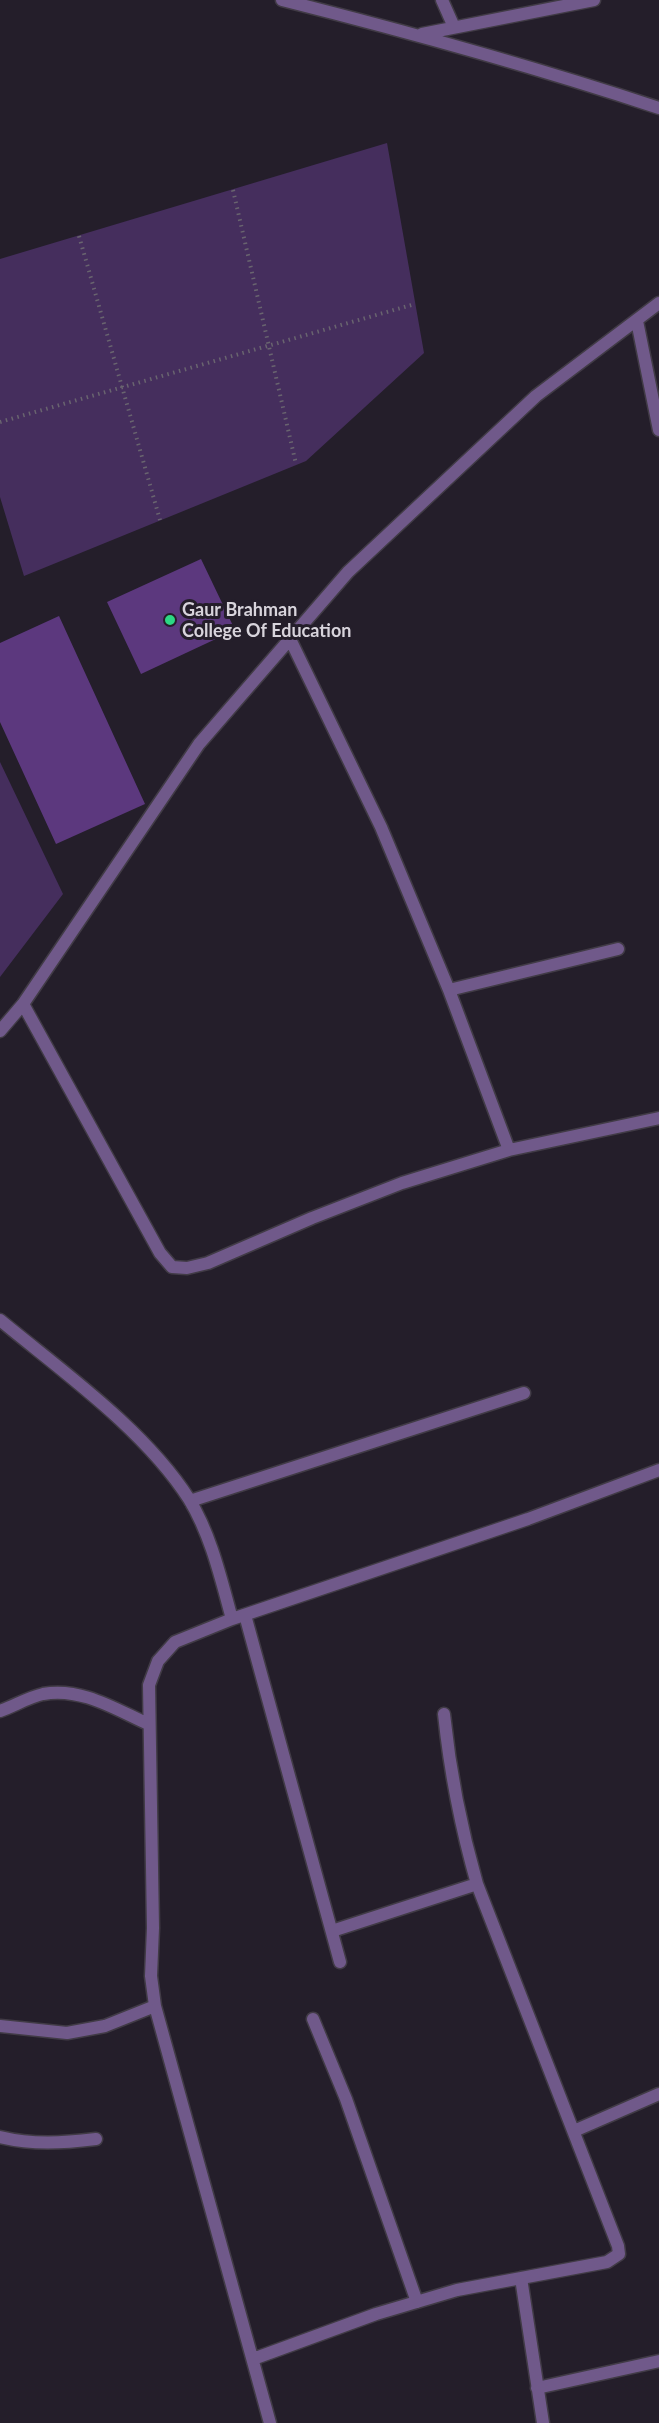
<!DOCTYPE html>
<style>
body{margin:0}
canvas{display:block;background:#241e2a}
</style>
<canvas width="659" height="2423"></canvas>
<script>
const g = document.querySelector('canvas').getContext('2d');
g.lineJoin = 'round';
function fill(path, color) {
  g.fillStyle = color;
  g.fill(path, 'evenodd');
}
function trace(path, color, width, dash) {
  g.strokeStyle = color;
  g.lineWidth = width;
  g.lineCap = dash ? 'butt' : 'round';
  g.setLineDash(dash || []);
  g.stroke(path);
}
function drawText(font, color, halo, rows, align = 'center') {
  g.font = font + ' Lato,sans-serif';
  g.lineWidth = 6;
  g.setLineDash([]);
  g.textBaseline = 'middle';
  g.strokeStyle = halo;
  g.fillStyle = color;
  for (const [text, x, y, turn = 0] of rows) {
    g.save();
    g.translate(x, y);
    g.rotate((+turn || 0) * Math.PI / 180);
    g.textAlign = isNaN(turn) ? turn : align;
    if (halo) g.strokeText(text, 0, 0);
    g.fillText(text, 0, 0);
    g.restore();
  }
}
const green = new Path2D(`
 M387,143L424,353L306,461L24,576L0,497V259Z
 M0,762L63,894L0,977Z`);
const building = new Path2D(`
 M201,559L235,630L141,674L107,602Z
 M59,616L145,804L56,844L0,722V643Z`);
const path = new Path2D(`
 M233,190L296,464
 M79,236L160,520
 M0,422L415,304`);
const street = new Path2D(`
 M282,0C409,32 535,67 659,108
 M442,0L454,27
 M422,34L594,0
 M637,321L659,430
 M290,639L381,827L449,990L509,1150
 M449,990L618,949
 M23,1004L160,1253L172,1267L187,1268L208,1263L312,1218L402,1183L509,1150L659,1118
 M0,1031L23,1004L199,744L348,572L536,396L659,303
 M0,1320C63,1372 145,1430 189,1499C211,1535 221,1579 232,1619
 M190,1501L524,1393
 M245,1615L340,1962
 M0,1711C14,1706 29,1697 43,1694C81,1687 115,1709 148,1724
 M332,1931L477,1884
 M155,2006L270,2423
 M313,2019L346,2099L417,2302
 M0,2026L67,2033L105,2026L155,2006L151,1976L153,1928L149,1685L158,1661L175,1642L232,1619L528,1519L659,1470
 M574,2131L659,2094
 M0,2137C33,2145 63,2143 96,2139
 M521,2278L543,2423
 M253,2359L376,2314L457,2290L607,2262L619,2254L618,2246L477,1884C461,1828 450,1772 444,1714
 M537,2388L659,2361`);
const markers = [
 [170,620,6,"#2cd884"]
];
const poiNames = [
 ["Gaur Brahman",182,610],
 ["College Of Education",182,631]
];
fill(green, '#452e5d');
fill(building, '#5c387e');
trace(street, '#413b46', 15);
trace(path, '#69646f', 4, [1.5, 4.5]);
trace(street, '#70598a', 12);
for (const [x, y, r, color] of markers) {
  const dot = new Path2D();
  dot.arc(x, y, r, 0, 2 * Math.PI);
  g.fillStyle = color;
  g.fill(dot);
  trace(dot, '#241e2a', 2);
}
drawText('bold 18px', '#d8d4dc', '#241e2a', poiNames, 'left');
</script>
